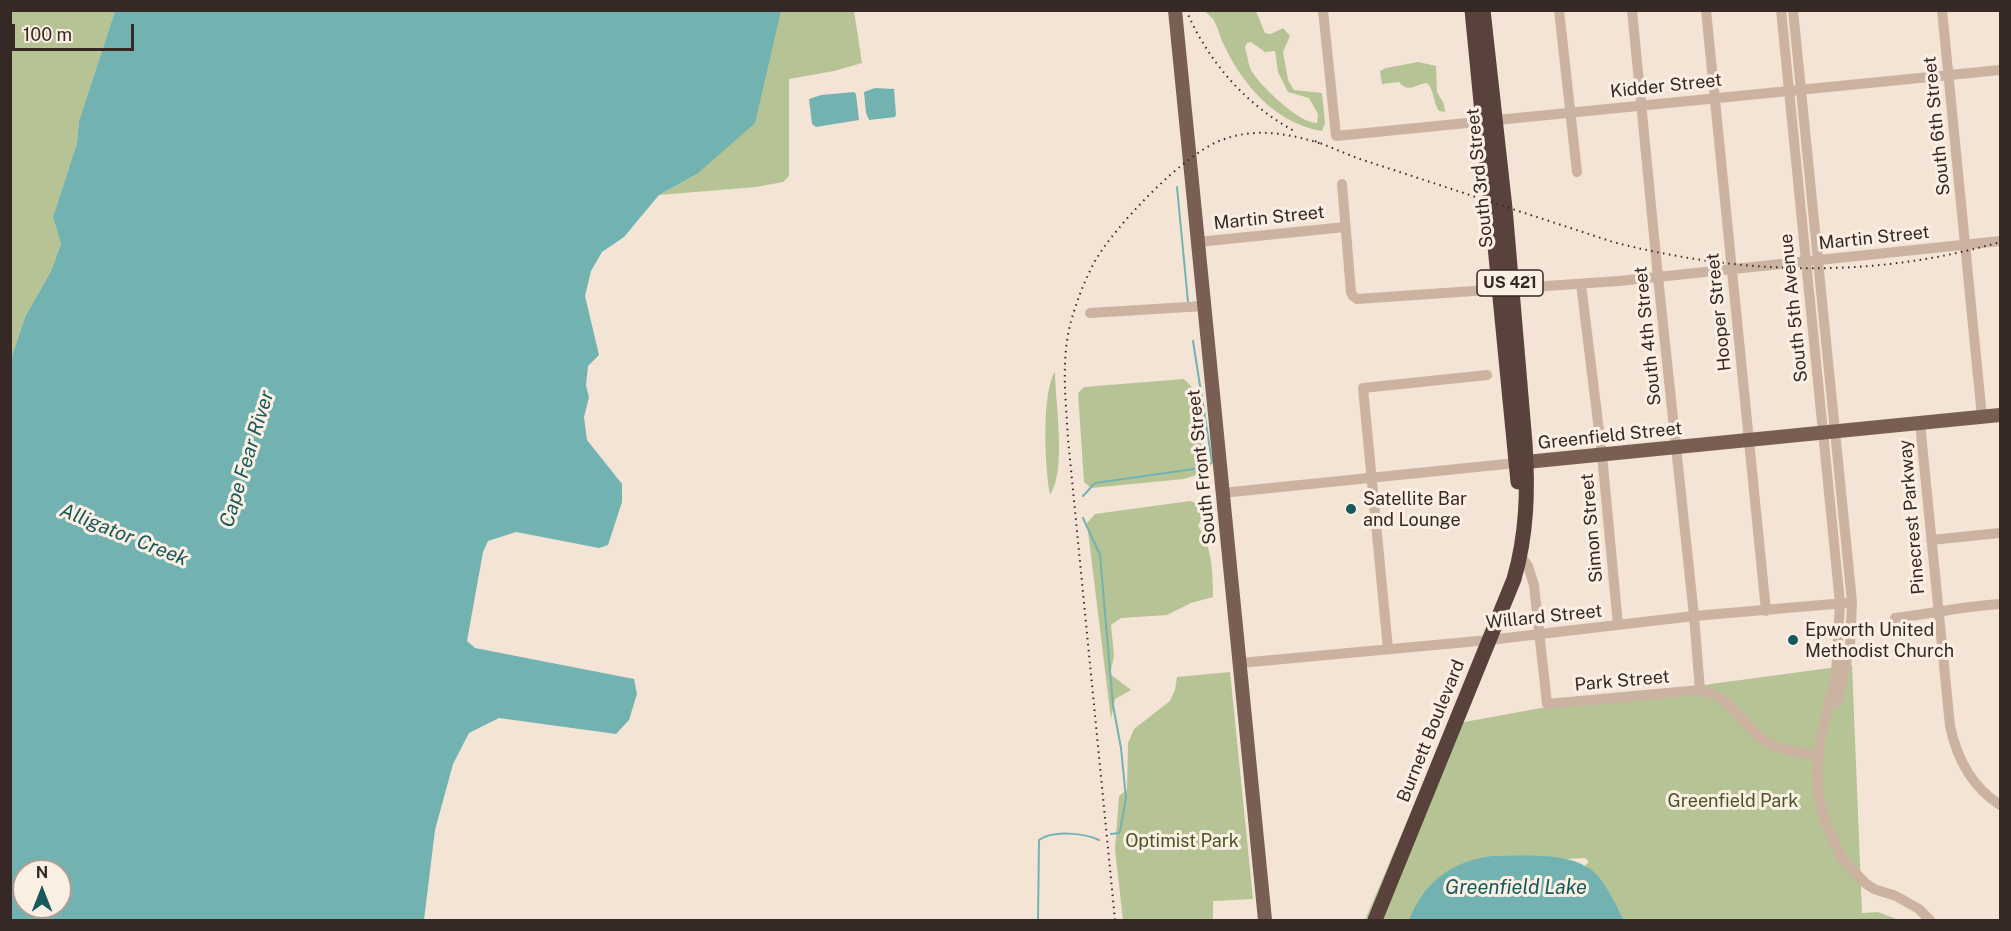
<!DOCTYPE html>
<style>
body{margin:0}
#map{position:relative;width:2011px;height:931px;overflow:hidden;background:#f3e4d6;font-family:"Public Sans",sans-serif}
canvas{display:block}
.frame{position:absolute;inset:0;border:12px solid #362925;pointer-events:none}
.north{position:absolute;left:12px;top:859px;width:60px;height:60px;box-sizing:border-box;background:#fbeee3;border:2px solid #ac9f97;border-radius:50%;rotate:0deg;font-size:16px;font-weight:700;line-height:24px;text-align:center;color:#362925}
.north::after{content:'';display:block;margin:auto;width:21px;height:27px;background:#165a5b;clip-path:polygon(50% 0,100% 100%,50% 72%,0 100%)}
.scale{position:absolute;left:12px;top:24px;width:122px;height:27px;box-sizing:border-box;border:3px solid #362925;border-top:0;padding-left:8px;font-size:18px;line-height:21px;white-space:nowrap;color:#362925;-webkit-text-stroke:4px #fbeee3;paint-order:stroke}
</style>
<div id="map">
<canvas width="2011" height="931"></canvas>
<div class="frame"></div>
<div class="north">N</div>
<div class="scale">100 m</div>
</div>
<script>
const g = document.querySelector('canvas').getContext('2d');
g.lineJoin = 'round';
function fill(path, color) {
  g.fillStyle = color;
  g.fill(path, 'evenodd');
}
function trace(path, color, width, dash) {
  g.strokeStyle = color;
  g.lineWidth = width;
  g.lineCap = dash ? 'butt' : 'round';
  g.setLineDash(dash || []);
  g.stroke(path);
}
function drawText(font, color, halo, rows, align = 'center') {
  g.font = font + ' "Public Sans",sans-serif';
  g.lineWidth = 6;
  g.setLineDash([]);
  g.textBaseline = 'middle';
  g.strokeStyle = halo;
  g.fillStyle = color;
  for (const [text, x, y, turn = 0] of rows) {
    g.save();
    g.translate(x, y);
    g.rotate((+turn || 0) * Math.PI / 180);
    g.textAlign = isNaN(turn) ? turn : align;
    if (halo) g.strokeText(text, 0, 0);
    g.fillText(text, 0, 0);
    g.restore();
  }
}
const green = new Path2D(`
 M11,11H115L79,121L77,143L53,217L61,244L51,271L25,317L11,359Z
 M781,11H854L862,63L834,71L789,79V176L783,182L756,187L659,195L697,174Z
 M1204,11H1256L1265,33L1271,34L1283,28L1290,36L1283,52L1288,80L1294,90L1322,93L1325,123L1322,131C1274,123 1241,83 1222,41C1217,28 1217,20 1204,11ZM1251,42L1265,52L1275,51L1278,72L1288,92L1309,98L1318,114L1317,123C1300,124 1259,85 1251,70C1248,63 1247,54 1245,47L1247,43Z
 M1418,62L1436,66L1437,92L1444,104L1445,112L1439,111C1433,102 1434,89 1427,83C1415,84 1409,94 1399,82L1382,84L1380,71L1386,68Z
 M1055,371C1055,404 1067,469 1050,495C1045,467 1041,396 1055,371Z
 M1184,379L1193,388L1205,460L1202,473L1184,479L1091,488L1084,482L1078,393L1084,387Z
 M1190,501L1203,505L1205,511L1198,526C1212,545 1213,573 1213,597L1191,603L1167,615L1121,618L1111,625L1114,656L1110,674L1131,690L1115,699L1111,719L1087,523L1095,514Z
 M1852,665L1862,913L1878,912L1899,920H1624L1601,880L1585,865L1589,862L1585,858L1514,862L1461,920H1365L1448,725L1563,704Z
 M1230,672L1253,899L1213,901V920H1123L1115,849L1119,796L1127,790L1128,743L1134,729L1170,701L1175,690L1177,677Z`);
const water = new Path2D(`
 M115,11H781L755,123L697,174L659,195L624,237L602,252L591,271L585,296L599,355L588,366L586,385L589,397L584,417L587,440L622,484V502L608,545L599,548L516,532L488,541L483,552L467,641L475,648L634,679L637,694L629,720L616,734L499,718L469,733L453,764L435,830L424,920H11V359L25,317L51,271L61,244L53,217L77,143L79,121ZM24,871H60V907H24Z
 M875,88L894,89L896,114L895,117L869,120L866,113L864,92Z
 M854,92L856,94L859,120L816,127L812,124L809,99L821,95Z
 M1492,856C1524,856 1576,850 1598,876C1609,889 1616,906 1624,920H1409C1424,882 1452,861 1492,856Z`);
const stream = new Path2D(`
 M1177,187L1188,302
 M1083,496L1095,483L1208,467L1212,462L1193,341
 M1083,518L1100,555L1113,705L1121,748L1126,798L1120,831L1119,833L1111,834
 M1038,920L1039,840C1053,830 1084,833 1099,840`);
const minor = new Path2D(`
 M1323,10L1336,136L2000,70
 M1559,10L1577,172
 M1632,10L1658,277L1694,616L1700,690
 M1706,10L1766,611
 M1781,10L1840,603L1836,674L1820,741L1817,771L1818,792L1825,822L1842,858L1865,883L1874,889L1896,896L1919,909L1930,920
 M1793,10L1852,602L1850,647L1837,702
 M1942,10L1982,417
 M1342,184L1351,292L1353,296L1357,299L1619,281L2000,241
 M1198,242L1345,227
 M1581,284L1602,455L1618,625
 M1090,313L1204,306
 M1920,423L1950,726C1957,759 1972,787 2000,805
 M1222,493L1516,463
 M1931,540L2000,533
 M1521,556L1528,566L1534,585L1547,704L1700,690C1733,697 1740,723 1765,741C1779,751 1802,752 1819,756
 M1895,618C1931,614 1964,606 2000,604
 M1388,649L1363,388L1487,375
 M1240,663L1489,640L1694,616L1845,603`);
const major = new Path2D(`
 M1175,10L1265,920
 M1516,463L2000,415`);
const highway = new Path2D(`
 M1472,10L1518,482
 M1375,920L1514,579C1527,534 1528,490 1525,443L1505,208L1483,10`);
const rail = new Path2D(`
 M1186,10C1209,63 1246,105 1296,132
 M1315,141L1357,158L1613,242C1741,275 1873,279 2000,242
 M1115,920L1068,439C1066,401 1061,363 1070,325C1076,303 1084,281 1095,261C1116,225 1181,157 1219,141C1254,127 1288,133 1322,144`);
const markers = [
 [1351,509,6,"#165a5b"],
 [1793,640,6,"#165a5b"]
];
const shields = [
 [1510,283,66]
];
const shieldNames = [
 ["US 421",1510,283]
];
const streetNames = [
 ["Kidder Street",1666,86,-6],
 ["South 6th Street",1937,126,-96],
 ["South 3rd Street",1480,178,-96],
 ["Martin Street",1269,218,-6],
 ["Martin Street",1874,238,-6],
 ["South 5th Avenue",1794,308,-96],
 ["Hooper Street",1719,312,-96],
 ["South 4th Street",1648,336,-96],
 ["Greenfield Street",1610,436,-6],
 ["South Front Street",1202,467,-96],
 ["Pinecrest Parkway",1912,517,-95],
 ["Simon Street",1592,528,-95],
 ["Willard Street",1544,617,-6],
 ["Park Street",1622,681,-5],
 ["Burnett Boulevard",1431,731,-68]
];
const poiNames = [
 ["Satellite Bar",1363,499],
 ["and Lounge",1363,520],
 ["Epworth United",1805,630],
 ["Methodist Church",1805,651]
];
const parkNames = [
 ["Greenfield Park",1733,801],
 ["Optimist Park",1182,841]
];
const waterNames = [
 ["Cape Fear River",247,459,-73],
 ["Alligator Creek",124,535,22],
 ["Greenfield Lake",1516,888]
];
fill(green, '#b6c395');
fill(water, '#72b3b2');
trace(stream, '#72b3b2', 2);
trace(minor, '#ccb2a1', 10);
trace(major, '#795e54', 14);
trace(highway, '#58423b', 15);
trace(rail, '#362925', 2, [1.5, 4.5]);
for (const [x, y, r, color] of markers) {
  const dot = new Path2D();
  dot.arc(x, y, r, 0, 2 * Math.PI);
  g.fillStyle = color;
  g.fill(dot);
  trace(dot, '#fbeee3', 2);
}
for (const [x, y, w] of shields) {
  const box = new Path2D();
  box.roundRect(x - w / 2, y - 13, w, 26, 4.5);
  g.fillStyle = '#fbeee3';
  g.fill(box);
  trace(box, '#362925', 1.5);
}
drawText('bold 16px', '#362925', null, shieldNames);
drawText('18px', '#362925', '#fbeee3', streetNames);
drawText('18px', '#362925', '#fbeee3', poiNames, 'left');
drawText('18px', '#475626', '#fbeee3', parkNames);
drawText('italic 20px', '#165a5b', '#fbeee3', waterNames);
</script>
